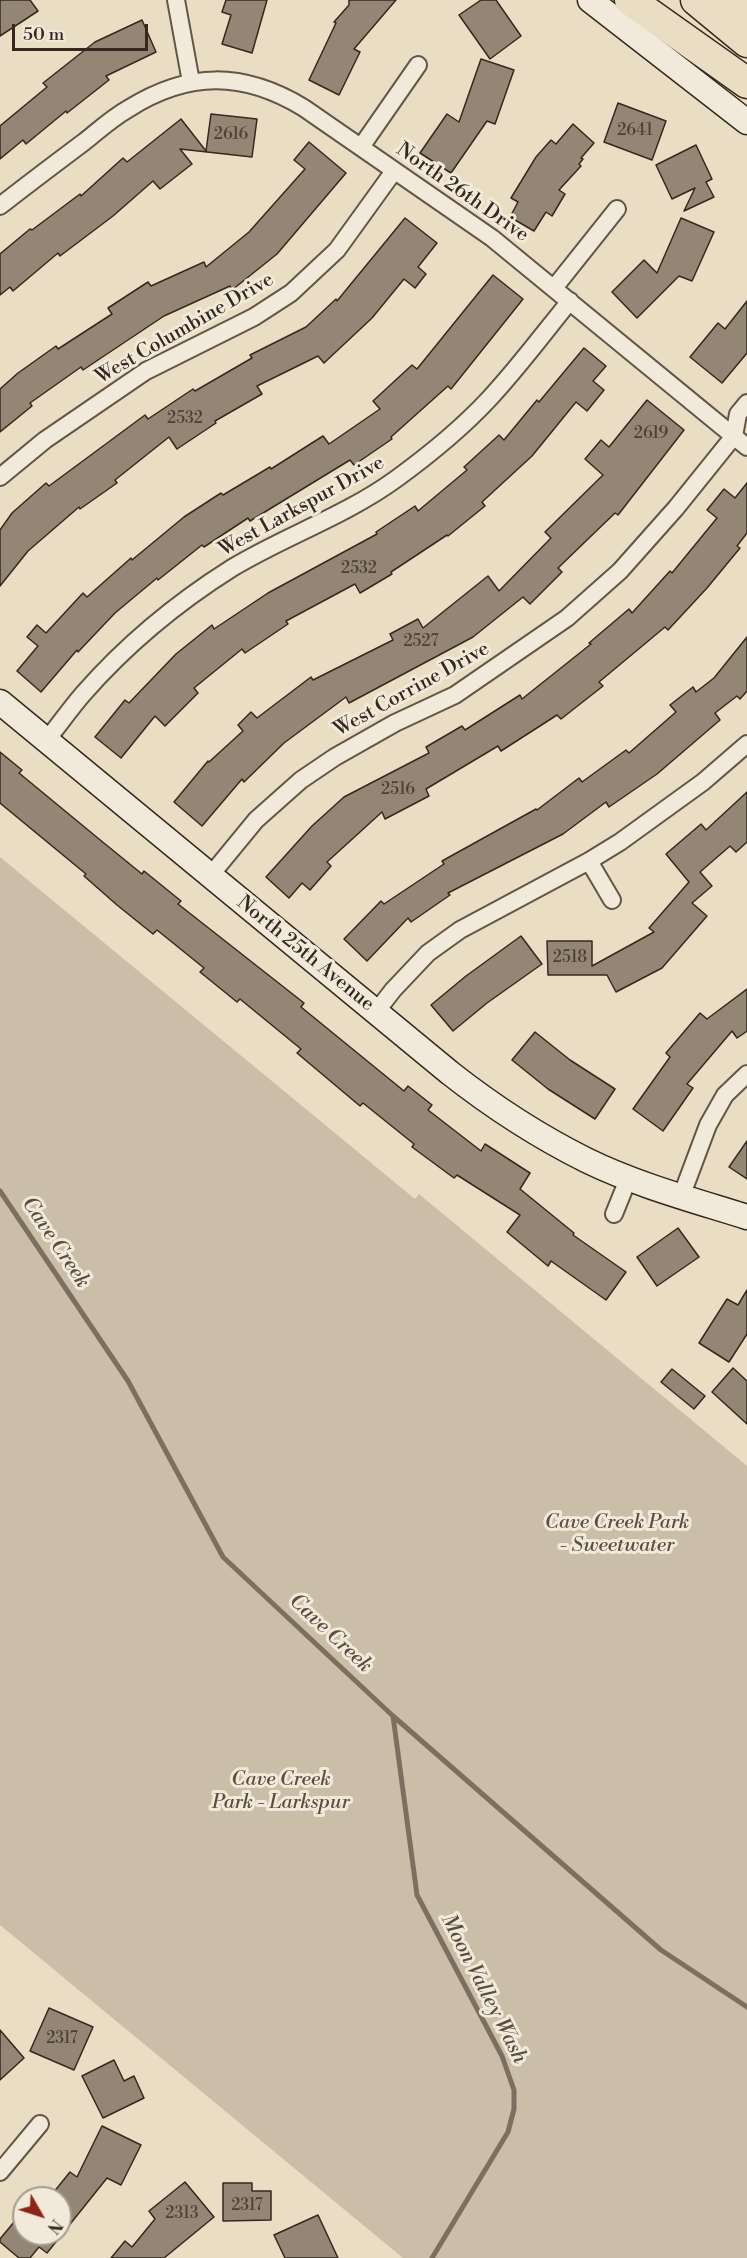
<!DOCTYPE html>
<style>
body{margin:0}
#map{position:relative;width:747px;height:2258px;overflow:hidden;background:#e9ddc4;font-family:"Libre Bodoni",serif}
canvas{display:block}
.north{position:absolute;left:12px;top:2186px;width:60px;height:60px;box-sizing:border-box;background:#f1e9d9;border:2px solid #a69c8f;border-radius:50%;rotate:129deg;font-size:16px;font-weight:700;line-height:24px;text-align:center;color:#36281f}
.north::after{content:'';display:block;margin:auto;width:21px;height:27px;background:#8f2418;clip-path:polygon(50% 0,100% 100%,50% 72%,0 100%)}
.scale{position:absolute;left:12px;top:24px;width:136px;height:27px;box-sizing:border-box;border:3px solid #36281f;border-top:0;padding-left:8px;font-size:18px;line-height:21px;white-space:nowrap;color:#36281f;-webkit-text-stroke:4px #f1e9d9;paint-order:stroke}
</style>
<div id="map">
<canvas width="747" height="2258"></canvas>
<div class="north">N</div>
<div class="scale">50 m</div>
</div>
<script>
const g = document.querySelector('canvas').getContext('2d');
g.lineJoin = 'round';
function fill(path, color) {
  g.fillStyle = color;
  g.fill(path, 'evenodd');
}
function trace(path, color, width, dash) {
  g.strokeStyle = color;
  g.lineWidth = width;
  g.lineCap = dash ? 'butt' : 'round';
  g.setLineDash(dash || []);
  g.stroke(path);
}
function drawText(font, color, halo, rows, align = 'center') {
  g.font = font + ' "Libre Bodoni",serif';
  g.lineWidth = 6;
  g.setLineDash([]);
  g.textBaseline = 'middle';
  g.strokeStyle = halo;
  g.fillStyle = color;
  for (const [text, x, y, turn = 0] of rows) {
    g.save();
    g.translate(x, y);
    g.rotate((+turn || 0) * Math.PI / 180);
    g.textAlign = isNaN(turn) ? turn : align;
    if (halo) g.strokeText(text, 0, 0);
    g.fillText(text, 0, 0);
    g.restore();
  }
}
const green = new Path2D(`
 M0,857L415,1199L419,1194L747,1466V2258H403L0,1925Z`);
const stream = new Path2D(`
 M0,1191L128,1381L223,1557L393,1716L661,1950L747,2007
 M393,1716L417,1895L502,2056L514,2090V2109L508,2132L432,2258`);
const building = new Path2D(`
 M0,0H30L38,11L0,36Z
 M226,0H267L252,53L222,44L231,15L222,12Z
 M349,0H396L354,49L360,52L339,95L309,80L336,23L334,22L349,5Z
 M481,0H496L521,36L490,59L459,15Z
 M142,20L156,52L106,76L109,80L67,113L66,111L26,144L23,140L0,159V126L47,87L43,83L95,42Z
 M481,59L514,70L495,124L487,121L451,173L420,153L447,114L459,122Z
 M618,103L666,121L652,160L604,142Z
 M211,114L257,119L252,157L180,149L192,164L160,189L153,181L113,216L60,256L58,253L13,291L10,287L0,295V254L30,229L32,230L80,194L81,196L123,158L127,162L181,119L206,151Z
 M573,124L594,143L581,158L583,159L579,164L581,166L559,190L565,194L552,216L546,212L534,231L510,217L518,202L511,198L536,157L551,140L556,144Z
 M309,142L346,173L277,254L232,290L230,286L164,316L83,370L81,367L30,403L32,406L0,432V389L18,373L56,346L58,349L112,314L108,308L148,282L151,286L204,262L206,267L249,232L305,169L294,160Z
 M696,145L712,179L706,182L714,197L684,211L695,188L672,199L656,165Z
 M405,218L437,243L418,267L426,274L415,288L404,279L372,318L324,363L318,356L257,386L262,394L215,421L216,423L177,449L169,437L115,480L117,483L80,509L79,507L28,551L0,586V530L12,513L46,483L49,486L145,415L148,419L193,389L195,391L252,358L250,355L306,327L336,299L337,301Z
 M681,218L714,232L692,281L679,276L637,318L612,292L644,260L657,273Z
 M493,275L523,299L451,389L448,386L391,437L392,439L354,465L350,460L250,521L248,518L204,547L202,545L158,580L157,578L115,613L78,652L77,650L41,692L17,671L38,646L27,637L37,625L46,633L83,593L87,597L131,558L132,560L184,517L221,493L223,495L270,467L271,469L323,436L329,444L380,409L373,401L412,365L417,369Z
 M747,301V353L722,383L690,357L718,323L725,329Z
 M584,348L606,366L593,381L604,390L587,411L576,402L532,456L482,502L485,506L448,536L447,535L391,572L392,574L360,593L355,584L286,621L288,624L245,653L242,649L194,688L198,693L165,726L155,716L121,758L95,737L125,700L129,703L176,654L212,625L214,629L268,593L377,534L376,532L415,506L418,511L467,470L464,467L499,435L504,440L537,400L539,402Z
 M647,400L684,430L618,515L615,513L558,568L562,572L530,604L523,597L473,637L349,703L346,697L284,743L244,782L242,779L202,826L174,802L208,761L209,762L243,731L238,725L251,712L257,718L311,677L313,680L393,640L390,634L418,619L423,628L488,576L499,591L551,538L545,532L603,475L585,459L601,440L609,447Z
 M747,483V533L737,546L740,548L707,588L668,630L665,627L599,682L603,686L561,719L557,715L501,751L498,746L426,789L429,796L385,819L382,812L327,862L331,866L310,890L302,883L289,898L266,877L312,826L344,797L429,753L426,747L462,726L465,730L520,695L522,699L591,644L589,643L629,609L632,613L670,571L672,573L717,518L707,510L724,489L735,498Z
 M747,637V691L740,699L737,696L715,713L720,720L657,774L609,807L606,802L563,834L448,893L450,895L411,922L408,918L367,961L344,939L381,901L384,904L444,864L442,861L536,809L537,810L579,778L582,782L626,750L629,753L676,712L670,705L693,687L696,692L714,678Z
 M0,752L22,770L19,773L99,839L142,874L144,871L181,901L178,904L304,1003L301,1007L404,1091L408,1086L432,1105L428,1110L481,1151L485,1144L530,1173L520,1189L574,1233L573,1235L626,1272L606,1300L551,1261L548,1266L507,1232L520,1215L457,1175L454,1178L412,1147L414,1144L363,1103L360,1106L297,1053L301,1049L240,999L237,1002L200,972L204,968L157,930L153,934L117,905L84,876L86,874L0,803Z
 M747,792V842L736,852L730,846L700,872L712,886L692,903L707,916L662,968L616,992L607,975H548L547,941H592V966L654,932L649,928L689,882L666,854L701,824L706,830Z
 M521,936L542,964L487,1003L453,1031L431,1005L466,976Z
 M747,989V1031L737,1038L732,1031L687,1084L693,1088L663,1131L633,1109L670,1057L666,1053L700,1013L707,1019Z
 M535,1032L570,1060L615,1089L595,1119L548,1089L512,1060Z
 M747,1141V1179L729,1167Z
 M678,1228L699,1257L657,1286L637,1257Z
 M747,1290V1334L729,1362L699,1343L727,1299L738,1305Z
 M733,1368L747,1381V1424L712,1392Z
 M672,1369L705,1396L694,1409L661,1382Z
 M49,2008L93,2027L74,2070L30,2051Z
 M0,2030L24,2058L0,2080Z
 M114,2060L124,2081L134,2076L144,2098L103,2118L82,2076Z
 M102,2126L141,2145L121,2185L107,2178L47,2253L39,2247L30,2258H19L0,2242V2239L24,2210V2234H60V2198H49L70,2172L77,2177Z
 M185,2182L214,2217L164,2258H111L125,2241L132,2247L155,2219L149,2211Z
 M223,2183H252V2191H271V2220L223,2221Z
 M318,2215L338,2258H285L274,2235Z`);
const street = new Path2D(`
 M176,0L191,82
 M361,147L418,65
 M0,206C28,184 56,163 84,142C98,131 112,118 128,109C188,71 243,71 304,108L492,238L747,447
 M554,288L617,209
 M0,477L45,440L146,371L254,317L291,293L337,250L394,171
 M46,741C59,725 70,709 83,694C125,646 178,602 232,568C285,536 345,516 396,479C429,455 461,429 489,399C518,368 543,334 570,301
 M589,861L612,900
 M210,876L256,820L301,780L335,757L395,723L455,695L567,618L620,571L676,508L734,436L738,414L747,403
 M376,1012L393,990L428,953L460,930L589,861L620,842L703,782L747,744
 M681,1197L708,1125L725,1095L747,1074
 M614,1214L629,1177
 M0,2172L40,2124`);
const secondary = new Path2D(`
 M590,0L747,122
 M0,702L450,1073C492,1106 538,1136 586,1160C637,1185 693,1200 747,1217`);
const highway = new Path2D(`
 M630,0L747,83
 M696,0L747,42
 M733,0L747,12`);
const numberNames = [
 ["2641",635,131],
 ["2616",231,135],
 ["2532",185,419],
 ["2619",651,434],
 ["2532",359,569],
 ["2527",421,642],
 ["2516",398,790],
 ["2518",570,958],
 ["2317",62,2039],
 ["2317",247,2206],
 ["2313",182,2214]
];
const streetNames = [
 ["North 26th Drive",462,193,35],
 ["West Columbine Drive",185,329,-30],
 ["West Larkspur Drive",302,507,-29],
 ["West Corrine Drive",412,690,-29],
 ["North 25th Avenue",305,954,39]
];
const parkNames = [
 ["Cave Creek Park",617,1523],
 ["- Sweetwater",617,1546],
 ["Cave Creek",281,1780],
 ["Park - Larkspur",281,1803]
];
const waterNames = [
 ["Cave Creek",55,1243,56],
 ["Cave Creek",330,1634,43],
 ["Moon Valley Wash",483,1989,63]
];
fill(green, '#cbbea8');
trace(stream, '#7d6f60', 5);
fill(building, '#938675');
trace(building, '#36281f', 1.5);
trace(street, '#635548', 20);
trace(secondary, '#36281f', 27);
trace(highway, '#36281f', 33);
trace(street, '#f1e9d9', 16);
trace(secondary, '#f1e9d9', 24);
trace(highway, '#e9ddc4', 30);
drawText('16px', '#4d4034', null, numberNames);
drawText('20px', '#36281f', '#f1e9d9', streetNames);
drawText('italic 20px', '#5b4e41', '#f1e9d9', parkNames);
drawText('italic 21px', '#594c40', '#f1e9d9', waterNames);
</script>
